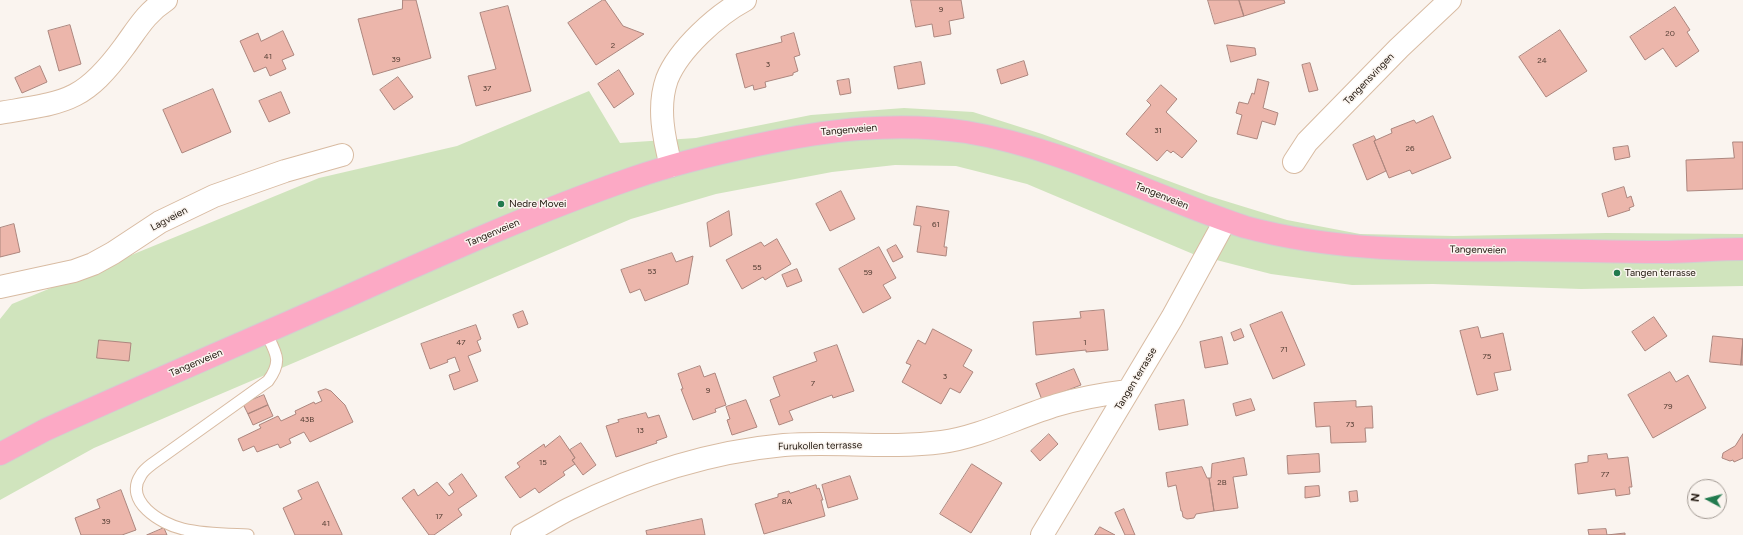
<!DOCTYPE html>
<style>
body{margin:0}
#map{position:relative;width:1743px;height:535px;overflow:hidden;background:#faf4ef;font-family:Figtree,sans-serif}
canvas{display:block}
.north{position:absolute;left:1687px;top:479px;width:40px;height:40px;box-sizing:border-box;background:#faf4ef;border:1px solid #a29a93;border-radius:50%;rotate:277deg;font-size:11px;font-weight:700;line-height:16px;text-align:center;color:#1d130a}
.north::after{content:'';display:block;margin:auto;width:14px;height:18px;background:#217a4e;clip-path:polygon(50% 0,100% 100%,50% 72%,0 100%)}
</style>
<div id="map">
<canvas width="1743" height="535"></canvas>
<div class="north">N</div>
</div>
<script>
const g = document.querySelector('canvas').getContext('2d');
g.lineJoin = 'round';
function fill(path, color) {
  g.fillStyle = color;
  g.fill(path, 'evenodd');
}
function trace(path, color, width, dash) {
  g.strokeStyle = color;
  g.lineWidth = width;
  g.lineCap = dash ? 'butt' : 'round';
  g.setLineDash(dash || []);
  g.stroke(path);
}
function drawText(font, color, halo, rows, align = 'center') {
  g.font = font + ' Figtree,sans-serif';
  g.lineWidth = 3;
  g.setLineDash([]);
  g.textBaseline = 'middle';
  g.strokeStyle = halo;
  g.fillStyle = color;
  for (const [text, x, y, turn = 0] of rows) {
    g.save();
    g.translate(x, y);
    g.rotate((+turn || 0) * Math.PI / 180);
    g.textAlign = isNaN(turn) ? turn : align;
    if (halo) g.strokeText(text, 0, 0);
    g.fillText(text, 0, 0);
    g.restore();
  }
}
const green = new Path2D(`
 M589,91L620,143L696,138L811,115L904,108L973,112L1042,134L1209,196L1287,220L1360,234L1454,236L1606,233L1743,234V286L1581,289L1433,284L1352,285L1271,274L1193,254L1027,184L956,166L895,165L832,172L716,194L631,219L94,448L0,500V319L12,304L319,178L457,146Z`);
const building = new Path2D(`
 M403,0H416L431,58L373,75L358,19L402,9Z
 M603,0H605L623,26L644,34L596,65L568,23Z
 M911,0H961L964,18L949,21L951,34L934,37L932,24L916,27Z
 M1208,0H1239L1244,16L1215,24Z
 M1239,0H1284L1285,3L1244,16Z
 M508,6L531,91L476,106L468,76L496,69L480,13Z
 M1675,7L1690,30L1687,32L1699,51L1676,67L1663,48L1645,60L1630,37Z
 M70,25L81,64L59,71L48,31Z
 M1560,30L1587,71L1546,97L1519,57Z
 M283,31L294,55L282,60L286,69L270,76L266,67L254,72L240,41L258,33L261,41Z
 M794,33L800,55L794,57L798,71L793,73V75L765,82L766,87L754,90L753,85L745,88L736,54L782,42L781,37Z
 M1227,45L1255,48L1256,55L1231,62Z
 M1024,61L1028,75L1001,84L997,70Z
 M921,62L925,84L898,89L894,67Z
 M1310,63L1318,90L1309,92L1302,65Z
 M40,66L47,82L22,93L15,78Z
 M619,70L634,94L614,108L598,84Z
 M398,77L413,97L394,110L380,90Z
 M849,79L851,93L840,95L837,81Z
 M1258,79L1269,82L1263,108L1278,113L1275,125L1262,121L1257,139L1237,134L1242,115L1236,113L1239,102L1248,104L1252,93L1254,94Z
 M1161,85L1177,99L1166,112L1197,141L1182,158L1173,151L1171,153L1167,150L1157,161L1126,134L1151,105L1147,101Z
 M213,89L231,132L182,153L163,110Z
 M281,92L290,113L269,122L259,101Z
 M1433,116L1451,158L1412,174L1410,170L1389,178L1374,141L1392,133L1391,129L1414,120L1416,123Z
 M1374,136L1376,140L1374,141L1386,171L1367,180L1353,145Z
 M1733,142H1743V189L1687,191L1686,160L1734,158Z
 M1628,146L1630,157L1615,160L1613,148Z
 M1624,187L1627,198L1631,196L1634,206L1629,208L1630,210L1608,217L1602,194Z
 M841,191L855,219L830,231L816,204Z
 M917,206L949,211L944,247H947L946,256L917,252L921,226L914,225Z
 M729,211L732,235L710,247L707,223Z
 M14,224L20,252L0,257V228Z
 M777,239L791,264L765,280L763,277L742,289L726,260L761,242L764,246Z
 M896,245L903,257L893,262L887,250Z
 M879,247L896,278L883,285L891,298L863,313L839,269Z
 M672,253L676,262L693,256L688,284L645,301L640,289L630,293L621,270Z
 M797,269L802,281L787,287L782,275Z
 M1104,310L1108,350L1086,352V350L1036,355L1033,322L1081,318L1080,312Z
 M523,311L528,324L518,328L513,315Z
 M1282,312L1305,365L1273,379L1250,325Z
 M1654,317L1667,336L1645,351L1632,332Z
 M476,325L481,339L477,341L481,351L468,356L478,381L454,390L449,375L460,371L455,357L447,360L448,362L430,369L421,344Z
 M1478,327L1481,338L1503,333L1511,370L1494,373L1498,390L1477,395L1460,331Z
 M933,329L972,350L963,366L973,372L960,393L950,388L941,404L902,382L911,365L906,363L918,340L925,344Z
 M1241,329L1244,337L1234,341L1231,333Z
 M1713,336L1743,339L1741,365L1710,362Z
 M1222,337L1228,364L1205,368L1200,342Z
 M1743,339V365H1741Z
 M99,340L131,343L129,361L97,358Z
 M837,345L854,391L833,398L832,395L789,411L793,420L779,425L770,400L780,396L773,377L817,361L814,353Z
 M700,366L704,377L715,373L726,405L715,409L716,412L693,420L681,389H683L678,374Z
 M1074,369L1081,385L1042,400L1036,384Z
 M1670,372L1676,382L1688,375L1706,408L1653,438L1628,395Z
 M326,389L331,391L345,405L353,422L310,442L304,432L289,439L291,443L280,448L278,444L257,452L254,446L243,451L238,439L261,428L259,425L278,416L281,421L296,414L295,411L314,402L315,404L322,401L318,392Z
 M264,395L268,405L248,414L243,404Z
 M1251,399L1255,410L1236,416L1233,404Z
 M746,400L757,427L732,435L727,420L730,419L726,407Z
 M1184,400L1188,425L1159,430L1155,405Z
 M1356,401V407L1372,406L1373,428H1365L1366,442L1331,443L1330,426L1316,427L1314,403Z
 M268,405L273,416L253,425L248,414Z
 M646,413L648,418L659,415L667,437L656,441L657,443L616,457L606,426L619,422L618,420Z
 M1049,434L1058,444L1040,461L1031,451Z
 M1743,434V458L1734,462L1733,460L1730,461L1722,458L1723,453L1735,446Z
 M560,436L575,458L572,460L575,464L563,472L565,475L539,493L535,488L520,498L505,477L520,467L517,463L544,444L545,447Z
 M581,443L596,465L583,475L572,460L575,458L570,450Z
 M1319,454L1320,472L1288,474L1287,456Z
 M1607,454L1608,459L1628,457L1632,487H1629L1630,494L1616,496L1615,489L1578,494L1575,464L1588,462V456Z
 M1244,458L1247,475L1233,477L1238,508L1214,511L1209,478H1211L1212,464Z
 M972,464L1002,483L971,533L940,514Z
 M1202,467L1207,478H1209L1214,511L1196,514L1194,518L1187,519L1183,517L1182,511H1181L1176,485L1168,487L1166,473Z
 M462,474L477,496L458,509L462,515L434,535H429L402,498L414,489L418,496L437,482L449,496L454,492L449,484Z
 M850,476L858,499L828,508L822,485Z
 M318,482L342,534V535H295L283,508L302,499L298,491Z
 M816,485L817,489L819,488L823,500H821L825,516L764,534L755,504L778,497V494L789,491L790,493Z
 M1319,486L1320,496L1305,498V487Z
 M121,490L136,530L122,535H81L75,518L100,508L97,500Z
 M1357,491L1358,501L1350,502L1349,492Z
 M1124,509L1135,535H1125L1115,513Z
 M702,519L705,535H647L646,531Z
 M1100,527L1115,535H1095Z
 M164,528L167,535H147Z
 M1606,529L1607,535L1625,533V535H1589L1588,530Z`);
const service = new Path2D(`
 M248,535C226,534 204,534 183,529C161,524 123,501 141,475C143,471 148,467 152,464L268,381C283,361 276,353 266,333`);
const minor = new Path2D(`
 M0,113C65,102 83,103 124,47C138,28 146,13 166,0
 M1294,162L1307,142L1399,48L1450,0
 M671,166C664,139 657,107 667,79C679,49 717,15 745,0
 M0,287L74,271L93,264L113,253L160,222L214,196L285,171L342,155
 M522,535C538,527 553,517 569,509C637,475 708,452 784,445C836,441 889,449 942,442C980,437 1020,416 1057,405C1080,398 1104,394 1128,391
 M1042,535L1172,318L1225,221`);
const primary = new Path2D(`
 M0,454L45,430C142,386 240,344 337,301C435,257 532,213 633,178C673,164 715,154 757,145C826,130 896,121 966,132C1063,148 1152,196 1245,227C1334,251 1426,251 1519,250C1566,250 1614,252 1661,252C1688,252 1716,249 1743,249`);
const markers = [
 [501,204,4,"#217a4e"],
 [1617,273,4,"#217a4e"]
];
const numberNames = [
 ["9",941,10],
 ["20",1670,34],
 ["2",613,46],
 ["41",268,57],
 ["39",396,60],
 ["24",1542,61],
 ["3",768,65],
 ["37",487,89],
 ["31",1158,131],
 ["26",1410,149],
 ["61",936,225],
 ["55",757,268],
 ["53",652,272],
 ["59",868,273],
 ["47",461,343],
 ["1",1085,343],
 ["71",1284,350],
 ["75",1487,357],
 ["3",945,377],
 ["7",813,384],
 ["9",708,391],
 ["79",1668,407],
 ["43B",307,420],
 ["73",1350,425],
 ["13",640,431],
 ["15",543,463],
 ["77",1605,475],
 ["2B",1222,483],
 ["8A",787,502],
 ["17",439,517],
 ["39",106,522],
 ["41",326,524]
];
const streetNames = [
 ["Tangensvingen",1369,79,-46],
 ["Tangenveien",849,130,-5],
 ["Tangenveien",1162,196,22],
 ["Lagveien",169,219,-28],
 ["Tangenveien",493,233,-23],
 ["Tangenveien",1478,250,1],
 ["Tangenveien",196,363,-23],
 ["Tangen terrasse",1136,379,-59],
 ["Furukollen terrasse",820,446,-1]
];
const poiNames = [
 ["Nedre Movei",509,204],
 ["Tangen terrasse",1625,273]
];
fill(green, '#d0e4bd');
fill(building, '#ecb6ab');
trace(building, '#ac867e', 1);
trace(service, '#d8bba2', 13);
trace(minor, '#d8bba2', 24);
trace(primary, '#d2d0ce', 24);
trace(service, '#fff', 11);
trace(minor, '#fff', 22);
trace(primary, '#fca9c5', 22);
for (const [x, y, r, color] of markers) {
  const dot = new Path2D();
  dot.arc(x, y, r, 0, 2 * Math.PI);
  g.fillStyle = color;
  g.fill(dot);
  trace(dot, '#faf4ef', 1.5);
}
drawText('8px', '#513c32', null, numberNames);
drawText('10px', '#1d130a', '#faf4ef', streetNames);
drawText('10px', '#1d130a', '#faf4ef', poiNames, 'left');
</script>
